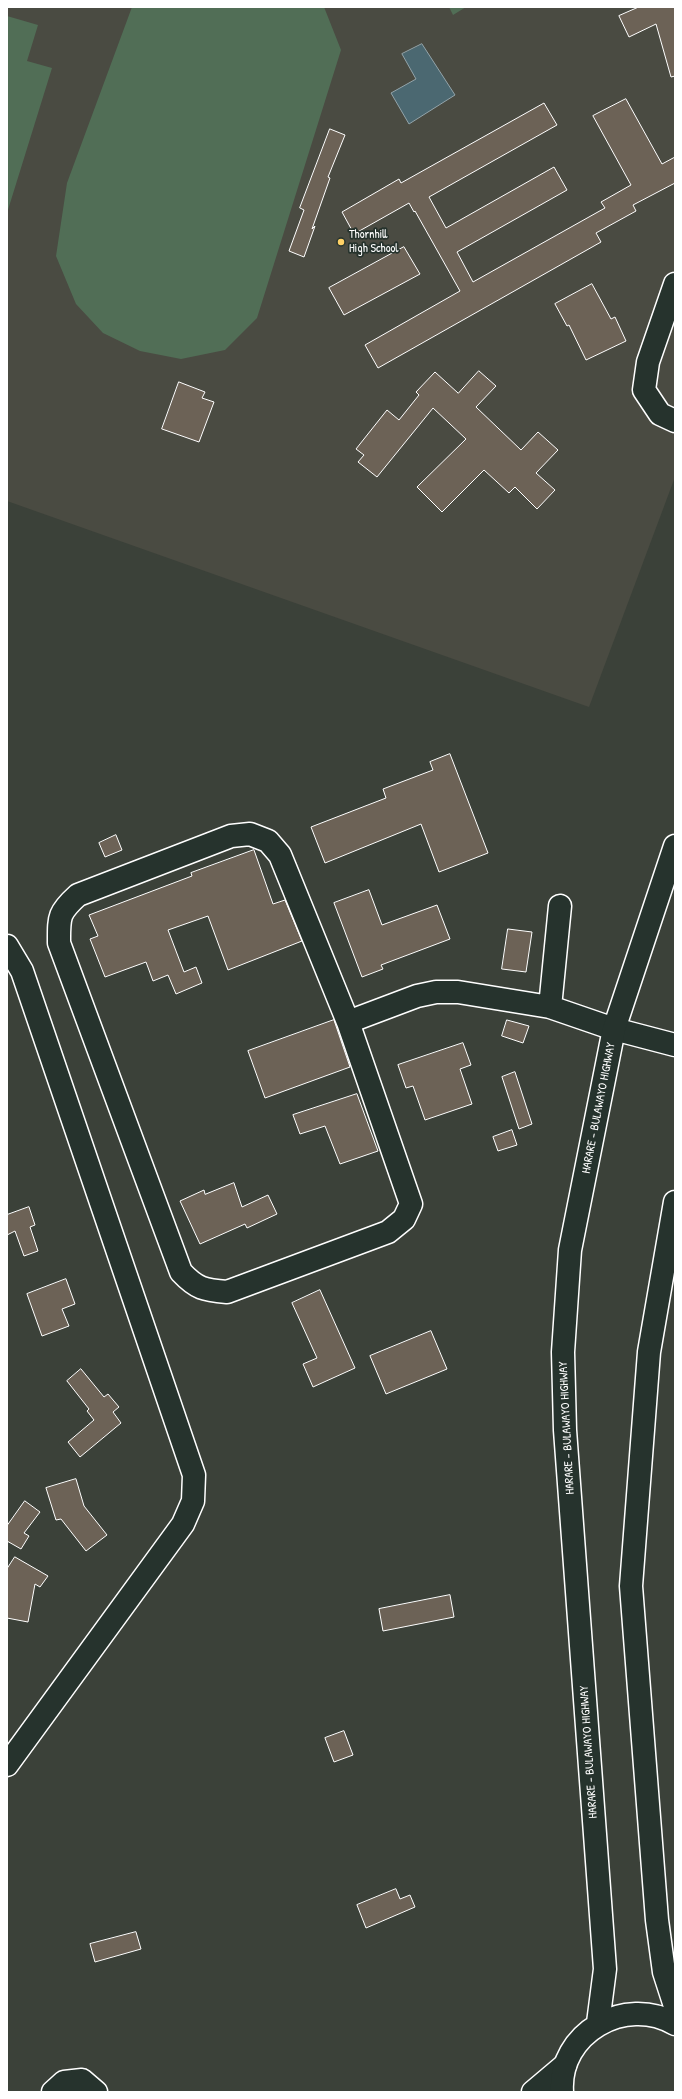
<!DOCTYPE html>
<style>
body{margin:0}
#map{position:relative;width:682px;height:2099px;overflow:hidden;background:#3b4139;font-family:"Patrick Hand",sans-serif}
canvas{display:block}
.frame{position:absolute;inset:0;border:8px solid #fff;pointer-events:none}
</style>
<div id="map">
<canvas width="682" height="2099"></canvas>
<div class="frame"></div>
</div>
<script>
const g = document.querySelector('canvas').getContext('2d');
g.lineJoin = 'round';
function fill(path, color) {
  g.fillStyle = color;
  g.fill(path, 'evenodd');
}
function trace(path, color, width, dash) {
  g.strokeStyle = color;
  g.lineWidth = width;
  g.lineCap = dash ? 'butt' : 'round';
  g.setLineDash(dash || []);
  g.stroke(path);
}
function drawText(font, color, halo, rows, align = 'center') {
  g.font = font + ' "Patrick Hand",sans-serif';
  g.lineWidth = 3.5;
  g.setLineDash([]);
  g.textBaseline = 'middle';
  g.strokeStyle = halo;
  g.fillStyle = color;
  for (const [text, x, y, turn = 0] of rows) {
    g.save();
    g.translate(x, y);
    g.rotate((+turn || 0) * Math.PI / 180);
    g.textAlign = isNaN(turn) ? turn : align;
    if (halo) g.strokeText(text, 0, 0);
    g.fillText(text, 0, 0);
    g.restore();
  }
}
const built = new Path2D(`
 M7,7H675V477L589,707L7,501Z`);
const green = new Path2D(`
 M132,7H324L341,50L257,318L225,350L181,359L140,351L103,333L76,304L56,256L67,183Z
 M449,7H466L453,15Z
 M7,16L38,25L27,61L52,68L7,213Z`);
const water = new Path2D(`
 M422,44L455,95L409,124L391,93L416,79L402,54Z`);
const building = new Path2D(`
 M639,7H675V76L671,77L656,24L629,37L619,16Z
 M626,99L662,164L675,157V183L633,205L636,211L596,233L601,242L378,368L365,345L460,291L415,211L414,212L409,203L354,234L342,212L399,179L401,183L544,103L557,125L429,197L446,228L554,167L567,190L457,252L473,282L605,208L601,202L631,185L593,116Z
 M330,129L345,135L328,177L330,178L312,229L315,226L304,257L289,251L304,210L300,208Z
 M404,247L420,274L344,315L329,288Z
 M592,284L611,319L615,317L626,341L586,360L569,325L567,326L555,304Z
 M479,371L496,386L476,407L521,450L538,432L558,450L536,473L555,490L537,509L515,487L509,493L484,470L442,512L417,487L466,439L433,408L377,477L358,462L364,455L356,449L387,410L399,420L419,395L416,392L435,372L458,393Z
 M179,382L205,392L202,398L214,402L199,442L162,429Z
 M450,754L488,853L439,872L421,824L325,863L311,827L386,798L383,789L433,770L430,762Z
 M116,835L122,850L105,857L99,843Z
 M254,850L273,904L285,900L302,941L228,970L208,916L168,930L184,972L196,967L202,983L176,994L168,975L153,981L146,962L105,977L90,939L98,936L89,915L192,876L191,873Z
 M369,890L382,925L437,905L450,939L381,965L383,969L362,977L334,903Z
 M508,929L532,932L526,972L502,969Z
 M334,1020L350,1067L265,1098L248,1051Z
 M507,1020L529,1026L523,1043L502,1036Z
 M463,1043L471,1065L460,1069L472,1104L425,1120L413,1086L406,1088L398,1065Z
 M515,1072L532,1124L519,1129L502,1077Z
 M357,1094L378,1151L340,1164L325,1126L300,1134L293,1115Z
 M512,1130L517,1145L498,1151L493,1137Z
 M234,1183L242,1207L268,1195L277,1214L247,1228L245,1224L200,1244L180,1201L204,1190L205,1194Z
 M29,1207L35,1225L30,1227L38,1251L24,1256L15,1231L7,1235V1215Z
 M66,1279L75,1304L62,1309L69,1326L42,1336L27,1294Z
 M320,1290L355,1368L313,1387L303,1364L317,1358L292,1303Z
 M431,1331L447,1369L386,1394L370,1356Z
 M81,1369L104,1397L108,1394L119,1407L113,1412L121,1423L80,1457L68,1442L94,1420L87,1411L89,1409L67,1381Z
 M76,1479L84,1506L107,1535L86,1551L61,1519L56,1520L46,1488Z
 M25,1501L40,1512L24,1533L29,1536L21,1549L7,1541V1526Z
 M15,1557L48,1576L40,1587L35,1584L28,1622L7,1618V1569Z
 M450,1595L454,1617L383,1631L379,1609Z
 M344,1731L353,1755L334,1762L325,1738Z
 M396,1889L400,1899L410,1895L415,1907L366,1928L357,1905Z
 M136,1932L141,1949L95,1962L90,1944Z`);
const minor = new Path2D(`
 M675,284L648,362L644,390L660,414L675,421
 M250,834L268,841L280,855L348,1022L411,1204L404,1219L388,1232L227,1292C204,1290 197,1289 181,1272L59,943C59,917 58,913 78,895L231,836Z
 M7,946L22,971L194,1475L193,1501L183,1524L7,1765
 M550,1007L560,906
 M348,1022L417,996L436,992H458L550,1007L614,1029L675,1045
 M53,2092L64,2082L82,2080L96,2092
 M533,2092L565,2065`);
const highway = new Path2D(`
 M675,1202L649,1352L631,1586L657,1920L664,1972L675,2006
 M598,2023L605,1969L565,1430L563,1352L570,1250L614,1029L675,846
 M562,2092C558,2033 625,1995 675,2024`);
const markers = [
 [341,242,4,"#ffd166"]
];
const poiNames = [
 ["Thornhill",349,235],
 ["High School",349,249]
];
const streetNames = [
 ["HARARE - BULAWAYO HIGHWAY",599,1108,-79],
 ["HARARE - BULAWAYO HIGHWAY",567,1428,-93],
 ["HARARE - BULAWAYO HIGHWAY",589,1752,-94]
];
fill(built, '#4a4b42');
fill(green, '#516e56');
fill(water, '#4b6871');
trace(water, '#93a4aa', 1);
fill(building, '#6c6256');
trace(building, '#fff', 1);
trace(minor, '#fff', 25);
trace(highway, '#fff', 25);
trace(minor, '#26332d', 22);
trace(highway, '#26332d', 22);
for (const [x, y, r, color] of markers) {
  const dot = new Path2D();
  dot.arc(x, y, r, 0, 2 * Math.PI);
  g.fillStyle = color;
  g.fill(dot);
  trace(dot, '#26332d', 1.5);
}
drawText('12px', '#fff', '#26332d', poiNames, 'left');
drawText('12px', '#fff', '#26332d', streetNames);
</script>
